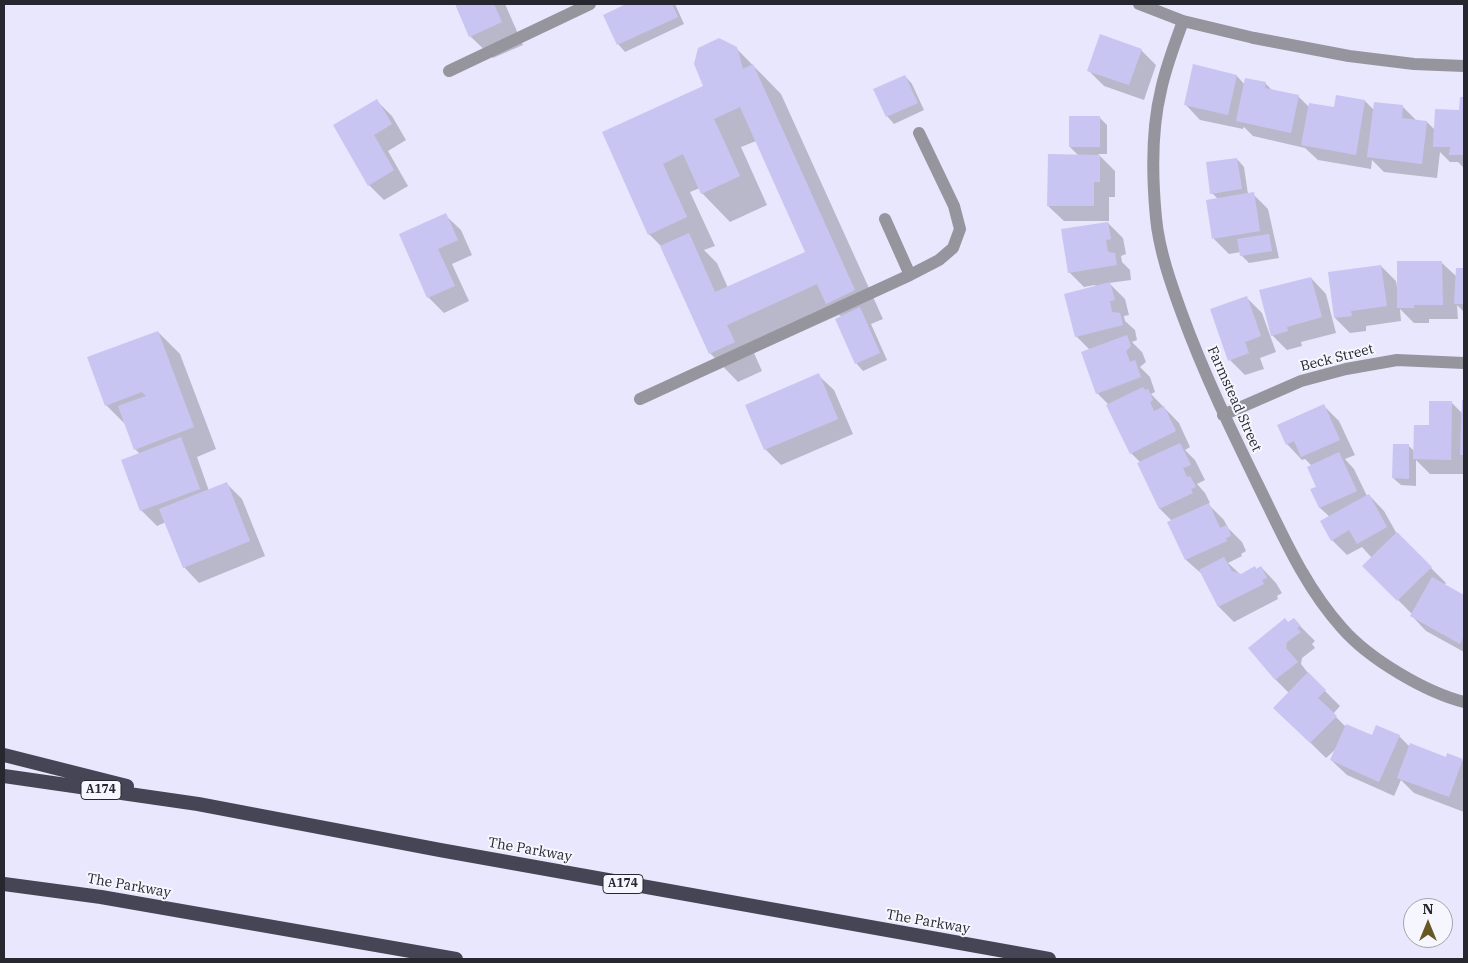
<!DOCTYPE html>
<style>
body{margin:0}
#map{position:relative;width:1468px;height:963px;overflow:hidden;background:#e8e7fd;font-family:"IBM Plex Serif",serif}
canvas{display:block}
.frame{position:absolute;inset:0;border:5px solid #27272f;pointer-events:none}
.north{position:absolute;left:1403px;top:898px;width:50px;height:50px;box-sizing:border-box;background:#f6f6ff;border:1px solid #a3a3ac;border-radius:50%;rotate:0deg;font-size:14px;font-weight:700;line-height:20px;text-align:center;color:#27272f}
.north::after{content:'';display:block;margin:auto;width:18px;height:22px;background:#665724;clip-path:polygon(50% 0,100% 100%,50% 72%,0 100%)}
</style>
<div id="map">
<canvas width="1468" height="963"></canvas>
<div class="frame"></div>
<div class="north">N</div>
</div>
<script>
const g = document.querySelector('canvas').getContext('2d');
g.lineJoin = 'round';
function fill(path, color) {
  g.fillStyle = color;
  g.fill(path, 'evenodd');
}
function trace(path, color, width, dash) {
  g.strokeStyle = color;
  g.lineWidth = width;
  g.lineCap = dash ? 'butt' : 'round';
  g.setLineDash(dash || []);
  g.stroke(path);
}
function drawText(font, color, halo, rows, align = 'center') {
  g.font = font + ' "IBM Plex Serif",serif';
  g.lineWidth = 4;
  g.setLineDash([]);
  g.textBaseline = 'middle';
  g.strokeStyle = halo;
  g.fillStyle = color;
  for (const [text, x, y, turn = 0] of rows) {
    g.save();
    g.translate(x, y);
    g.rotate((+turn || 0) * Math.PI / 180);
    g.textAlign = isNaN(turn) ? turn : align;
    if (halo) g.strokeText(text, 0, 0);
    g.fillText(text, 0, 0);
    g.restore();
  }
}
const shadow = new Path2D(`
 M456,4H505L523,45L493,58L470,36Z
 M629,4H675L684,24L625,52L618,44L604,15Z
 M736,48L781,94L883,319L871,324L887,360L863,371L856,363L842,317L839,315L754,353L762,371L738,382L710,353L661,246L649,234L603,133L705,87ZM756,141L806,252L728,288L717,263L704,250L715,246L690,192L700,188L702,193L730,222L767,205L741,147Z
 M1141,50L1156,65L1144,100L1104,86L1088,70Z
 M1194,66L1237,76L1245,85L1265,83L1273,91L1298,96L1309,107L1335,109L1365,101L1374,110L1403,107L1417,121L1427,122L1435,130L1460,111L1461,98H1464V168L1458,162H1450L1440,152L1437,178L1384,172L1372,160L1371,169L1318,160L1305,148L1253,136L1244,127L1243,129L1200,120L1185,104Z
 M905,76L912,84L924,110L894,124L887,116Z
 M377,101L392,116L406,140L388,151L408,186L384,200L369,185Z
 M1099,117L1107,125V154H1098L1115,171V197H1109V221H1064L1048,206L1079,156L1070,147Z
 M1237,159L1244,167L1248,194H1253L1268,209L1279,258L1249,263L1241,255V252L1229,254L1214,239L1218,199L1212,193Z
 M445,215L461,230L472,255L452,264L469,301L444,313L428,297L400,235Z
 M1108,223L1123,238L1126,254L1121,256L1122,262L1130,270L1131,280L1109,283L1125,299L1129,315L1124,316L1125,321L1135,330L1137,340L1132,342L1142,352L1146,362L1140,367L1150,377L1155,392L1151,394L1179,423L1190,447L1185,450L1195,460L1205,480L1197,484L1198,485L1205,493L1210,503L1208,504L1224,520L1228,528L1242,542L1246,551L1241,554L1242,556L1228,563L1241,575L1255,567L1257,570L1261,567L1276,583L1282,593L1277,596L1278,599L1234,622L1219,607L1203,575L1186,560L1169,522L1172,521L1160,509L1139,464L1141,463L1131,453L1109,405L1097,393L1090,350L1076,336L1096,287L1095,285L1084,287L1069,272Z
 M1442,263L1457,277V269H1464V312L1457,305L1458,319H1429V323H1414L1400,309L1401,321L1366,326V331L1350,333L1335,318L1329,273L1381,266L1396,281L1397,287H1399Z
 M1311,278L1326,294L1336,333L1301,342L1302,346L1287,350L1272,335Z
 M1246,297L1262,313L1276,352L1260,358L1264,369L1245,375L1230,360Z
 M158,332L180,354L216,449L197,457L209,491L227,484L242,499L265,556L199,583L184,567L166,522L157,526L141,510L140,454L135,449L127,426L106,405Z
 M818,375L834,390L853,434L781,465L765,449L746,405Z
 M1464,402V474H1430L1416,460V486L1401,485L1393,478L1408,445L1414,451L1430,427L1452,403L1463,414Z
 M1324,406L1339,421L1355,455L1345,459L1354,469L1367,496L1369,495L1384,511L1397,534L1446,583L1444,585L1464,597V652L1426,631L1411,615L1412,614L1364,566L1372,558L1362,547L1347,555L1332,540L1330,517L1320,508L1312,490L1318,487L1312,466L1305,459L1302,460L1287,444L1279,426Z
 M1294,620L1315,641L1312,644L1315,648L1302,658L1301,664L1312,678L1340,706L1333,714L1346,727L1372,736H1399L1410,747L1446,758L1462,760L1464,762V812L1414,793L1401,780L1394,796L1347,775L1331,760L1337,748L1326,758L1275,708L1289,693L1276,680L1250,648Z`);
const building = new Path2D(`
 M455,4H494L502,22L469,37Z
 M626,4H672L678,17L617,45L603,15Z
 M1100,34L1142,49L1129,85L1087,71Z
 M719,38L737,47L743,69L753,64L855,290L826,304L817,284L727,325L735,342L709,354L660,246L689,233L715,292L805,252L740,107L714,119L740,176L701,194L683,154L663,164L687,217L648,235L602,132L703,86L694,64L698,48Z
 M1193,64L1237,75L1228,115L1184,105Z
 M905,75L918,103L886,117L873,89Z
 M1245,78L1266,82L1265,88L1299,95L1291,133L1236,121Z
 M1336,95L1365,100L1356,155L1301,145L1309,103L1334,107Z
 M1460,97H1464V155H1449L1450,147H1433L1435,109L1459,110Z
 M377,99L392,124L374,135L394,170L368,186L333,125Z
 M1374,102L1403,105L1402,118L1427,121L1422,164L1367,157Z
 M1069,116H1100V147H1069Z
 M1048,154L1100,155V182H1094V206H1047Z
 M1237,158L1242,189L1210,194L1206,162Z
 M1254,192L1260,231L1212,239L1206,200Z
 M446,213L458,240L438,249L455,286L427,298L399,234Z
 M1108,222L1111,239L1106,240L1108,252L1115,253L1117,265L1068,273L1061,229Z
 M1269,234L1272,251L1240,256L1237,239Z
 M1397,261H1442L1443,305H1414V308H1397Z
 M1381,265L1387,306L1351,311L1352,316L1334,318L1328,272Z
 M1456,268H1464V304H1454Z
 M1311,277L1322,317L1287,327L1288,331L1271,336L1259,290Z
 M1110,282L1115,300L1110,301L1112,312L1120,313L1123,325L1075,337L1064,294Z
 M1247,296L1261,336L1245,342L1249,353L1228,361L1210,309Z
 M860,307L880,353L855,364L835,319Z
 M158,331L194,427L134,450L118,406L146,396L142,392L105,406L87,357Z
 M1127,335L1131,346L1126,351L1130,362L1135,360L1141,377L1096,394L1081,352Z
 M819,373L838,419L764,450L745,405Z
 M1143,387L1145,390L1148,389L1153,400L1150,402L1154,411L1164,406L1176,431L1130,454L1106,405Z
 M1462,400H1464V455H1460Z
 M1429,401H1452L1451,460L1413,459L1414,425H1429Z
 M1324,404L1340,440L1301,457L1294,441L1286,445L1277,425Z
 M181,437L200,489L140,511L121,460Z
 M1180,443L1191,465L1183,468L1187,477L1190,476L1196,487L1191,489L1193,493L1159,509L1137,463Z
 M1393,444H1409V479L1392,478Z
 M1339,452L1357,491L1319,508L1310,489L1316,487L1307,467Z
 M227,482L250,541L183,568L159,509Z
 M1369,494L1387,527L1357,544L1349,530L1331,541L1320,521Z
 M1209,503L1220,528L1227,525L1231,536L1226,538L1227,541L1185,560L1167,522Z
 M1397,532L1432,567L1397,601L1362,566Z
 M1224,557L1232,571L1241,574L1255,566L1256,569L1261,566L1267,578L1262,580L1264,584L1218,607L1199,570Z
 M1432,577L1464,595V636L1460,644L1410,616Z
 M1285,618L1288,622L1294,618L1301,626L1297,628L1301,632L1287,642L1286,648L1298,662L1275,680L1248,648Z
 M1308,672L1326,690L1318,698L1337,716L1310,743L1273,708Z
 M1346,724L1372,735L1376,725L1400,735L1379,782L1330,760Z
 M1410,743L1446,757L1447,753L1463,759L1449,797L1397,778Z`);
const service = new Path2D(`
 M1254,38L1349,56L1414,64L1464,66
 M449,71L590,4
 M885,219L910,275
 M640,399L910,275L939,260L953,248L960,229L954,206L919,133`);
const minor = new Path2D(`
 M1139,4L1183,21L1254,38
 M1183,21C1175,44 1166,66 1161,90C1151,131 1152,176 1156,218C1159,250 1171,284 1182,314C1204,374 1231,430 1259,487C1283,536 1305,587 1342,628C1369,659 1425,692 1464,702
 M1223,415L1301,381L1346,369L1397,360L1464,363`);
const trunk = new Path2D(`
 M4,755L127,786
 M4,776L198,804L440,850L1049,959
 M4,884L101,897L456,959`);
const shields = [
 [101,790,40],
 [623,884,40]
];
const shieldNames = [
 ["A174",101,790],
 ["A174",623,884]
];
const streetNames = [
 ["Beck Street",1337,358,-14],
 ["Farmstead Street",1234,399,66],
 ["The Parkway",530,850,10],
 ["The Parkway",129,886,10],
 ["The Parkway",928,922,10]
];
fill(shadow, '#0003');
fill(building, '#c8c5f3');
trace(service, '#96959e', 12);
trace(minor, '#96959e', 12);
trace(trunk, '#464555', 14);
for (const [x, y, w] of shields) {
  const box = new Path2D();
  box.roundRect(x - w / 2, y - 9.5, w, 19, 4);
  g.fillStyle = '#f6f6ff';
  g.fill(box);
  trace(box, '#27272f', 1);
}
drawText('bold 12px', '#27272f', null, shieldNames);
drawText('14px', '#27272f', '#f6f6ff', streetNames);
</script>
